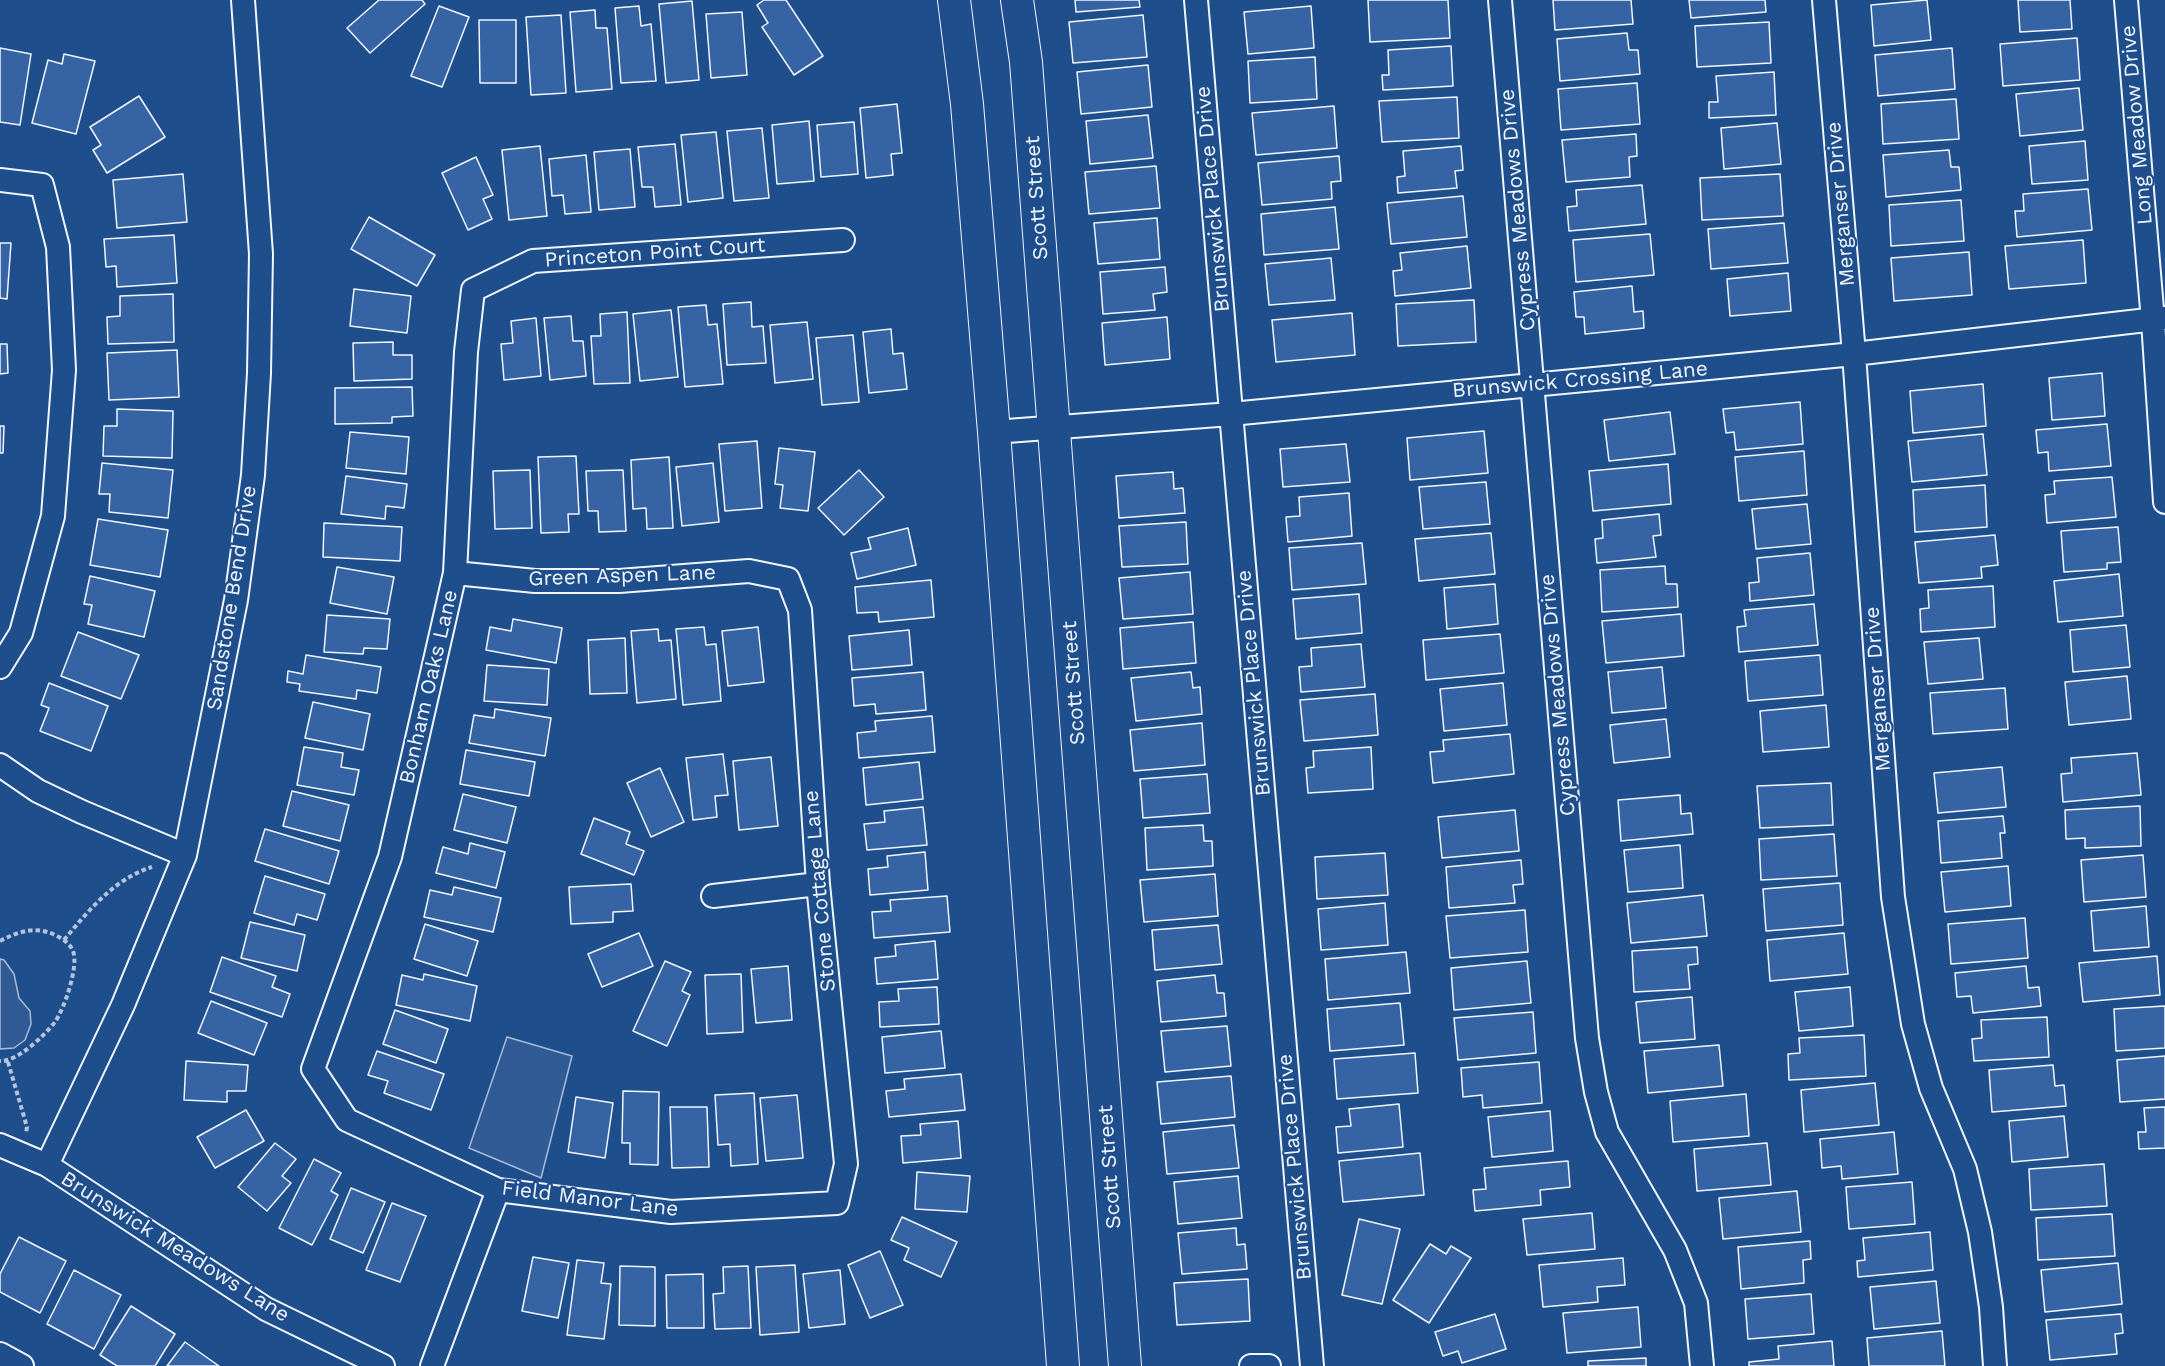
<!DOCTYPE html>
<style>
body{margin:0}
canvas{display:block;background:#1f4e8c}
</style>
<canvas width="2165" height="1366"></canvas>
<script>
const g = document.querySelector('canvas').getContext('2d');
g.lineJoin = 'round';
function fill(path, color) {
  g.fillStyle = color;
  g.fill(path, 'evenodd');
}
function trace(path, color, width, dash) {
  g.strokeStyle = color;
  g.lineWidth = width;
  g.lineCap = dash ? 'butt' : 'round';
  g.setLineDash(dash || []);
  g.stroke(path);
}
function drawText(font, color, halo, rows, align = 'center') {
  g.font = font + ' "Work Sans",sans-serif';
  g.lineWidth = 4.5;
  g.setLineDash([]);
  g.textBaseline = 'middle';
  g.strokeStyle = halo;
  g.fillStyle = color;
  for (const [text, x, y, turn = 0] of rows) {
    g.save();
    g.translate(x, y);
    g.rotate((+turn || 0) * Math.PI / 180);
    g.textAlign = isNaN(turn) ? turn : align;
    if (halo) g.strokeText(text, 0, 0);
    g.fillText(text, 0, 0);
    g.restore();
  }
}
const built = new Path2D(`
 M0,959L4,960L14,974L19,998L30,1011L31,1024L25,1040L14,1048L0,1049Z
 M507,1037L572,1056L541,1178L469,1148Z`);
const building = new Path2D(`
 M379,0H422L425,4L370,53L347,28Z
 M764,0H786L823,56L794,75L762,27L768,23L757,5Z
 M1075,0H1139L1140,7L1076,12Z
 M1368,0H1448L1450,38L1370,42Z
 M1553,0H1631L1633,24L1555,30Z
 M1689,0H1765L1766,12L1691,18Z
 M1927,0L1931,40L1874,46L1871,5Z
 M2018,0H2070L2072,29L2020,32Z
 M692,1L699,80L666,83L659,4Z
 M439,6L469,17L442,87L411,76Z
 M639,6L641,26L651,24L656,81L621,83L615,8Z
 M1311,6L1314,48L1248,54L1244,12Z
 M595,10L596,28H607L612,89L576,92L570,12Z
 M742,12L747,75L711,78L706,14Z
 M561,15L566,93L531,95L526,17Z
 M1143,15L1147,57L1073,63L1069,22Z
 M479,20H516V83H480Z
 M1769,22L1771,63L1697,67L1695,26Z
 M1627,33L1629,50H1638L1640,74L1560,81L1557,39Z
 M2077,38L2080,80L2003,86L2000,44Z
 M1451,46L1453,86L1383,90L1382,75H1389L1388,50Z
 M0,48L31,54L20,125L0,122Z
 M1952,48L1955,89L1878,96L1875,55Z
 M64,54L95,61L76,134L32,123L48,60L62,64Z
 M1315,57L1317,99L1250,103L1248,61Z
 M1148,65L1152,107L1081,114L1077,72Z
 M1774,72L1776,115L1709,118V102H1718L1716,76Z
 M1637,83L1640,124L1561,130L1558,89Z
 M2079,88L2083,130L2020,136L2016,94Z
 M139,96L165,137L107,173L93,150L101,145L90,127Z
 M1457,97L1459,138L1382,142L1379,101Z
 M1956,99L1959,139L1883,144L1881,104Z
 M897,104L902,153L891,154L893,175L866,178L860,108Z
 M1334,106L1337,148L1256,155L1252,113Z
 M1148,115L1153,158L1090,164L1086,121Z
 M809,121L814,181L777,184L772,125Z
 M854,122L858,174L821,177L817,125Z
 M1777,123L1781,164L1724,169L1721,128Z
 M762,128L769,198L734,201L727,131Z
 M716,132L723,198L688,202L681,135Z
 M1636,134L1637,156L1629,157L1630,177L1566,182L1562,140Z
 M2085,141L2088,180L2032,184L2029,146Z
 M675,144L681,205L655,207L653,187H642L638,147Z
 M540,146L547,216L509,220L502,150Z
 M1461,146L1463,170L1455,171L1457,188L1398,193L1397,177L1405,176L1403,151Z
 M630,149L635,207L599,210L594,152Z
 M1949,150L1951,167H1959L1961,190L1886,197L1883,155Z
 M586,155L591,212L565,214L563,195L552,196L549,159Z
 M1339,156L1341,181L1331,182L1332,199L1262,205L1258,163Z
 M476,157L493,195L483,199L492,219L468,230L442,173Z
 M1156,166L1160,208L1089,214L1085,172Z
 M183,174L187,222L117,228L113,180Z
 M1780,174L1783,216L1702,220L1700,178Z
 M1642,185L1646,224L1569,231L1567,207L1577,206L1576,190Z
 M2088,189L2092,230L2017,237L2015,211H2024L2023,194Z
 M1463,196L1467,237L1391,244L1387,203Z
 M1961,200L1964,241L1891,246L1889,205Z
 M1335,207L1339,249L1264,255L1261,214Z
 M369,217L435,255L417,286L351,249Z
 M1157,218L1160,259L1098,264L1094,223Z
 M1784,223L1788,263L1711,269L1708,229Z
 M1650,234L1654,275L1576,282L1573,240Z
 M174,235L177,283L117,287L116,266L106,267L104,239Z
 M2083,240L2086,283L2009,289L2005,246Z
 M0,243H11L7,299L0,298Z
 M1467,246L1471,288L1395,296L1393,271L1402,270L1400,253Z
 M1969,252L1972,295L1894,301L1891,258Z
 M1331,258L1335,300L1269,305L1265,264Z
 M1165,267L1167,292L1153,294L1155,310L1103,314L1100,272Z
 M1788,273L1791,311L1730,316L1727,279Z
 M1632,286L1634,312L1643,311L1644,328L1585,334L1584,317H1576L1574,292Z
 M354,289L411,296L407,333L350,326Z
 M173,294L174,342L108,344L107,317L120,316V296Z
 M1474,300L1476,342L1398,346L1396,304Z
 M751,302L752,327L763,326L766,363L727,365L723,304Z
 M706,305L708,325L717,324L723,384L685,387L678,307Z
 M671,310L678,377L640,381L633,314Z
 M627,312L630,383L594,384L591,336H601L600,314Z
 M1352,313L1355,355L1276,362L1272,320Z
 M571,316L573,341H583L586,376L550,380L544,318Z
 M1167,317L1170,359L1105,365L1102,323Z
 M536,318L541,376L504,380L501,344L513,343L511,321Z
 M807,322L813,379L775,383L770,325Z
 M891,329L893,354L903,353L907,389L869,393L863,332Z
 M853,335L859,402L822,405L816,338Z
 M393,342V355H412V379L354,381L353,343Z
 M0,344H7L8,373L0,374Z
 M177,350L179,397L109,400L107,353Z
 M2102,373L2105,416L2052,420L2049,378Z
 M1983,384L1986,426L1913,433L1910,391Z
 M412,387L413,416L392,417V423L335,424V388Z
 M1800,402L1803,444L1736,450L1734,432L1726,433L1723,409Z
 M117,409L173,411L172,458L103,456L104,426H117Z
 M1670,412L1675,454L1609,461L1604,420Z
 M2107,424L2111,466L2049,471L2048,452L2038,453L2036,430Z
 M0,426H4L3,453H0Z
 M1484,431L1488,473L1410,480L1407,438Z
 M350,432L409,437L406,474L346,468Z
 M1983,434L1987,475L1912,482L1908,441Z
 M757,441L762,508L725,511L719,444Z
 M1346,444L1350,482L1283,487L1280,449Z
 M779,448L815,452L808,511L780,508L783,485L775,484Z
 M1804,451L1807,495L1739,501L1735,457Z
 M576,456L579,514H568L569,532L541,533L538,457Z
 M669,457L673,528L647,529L646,508L633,509L631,460Z
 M102,463L173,470L168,518L109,512L110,494H99Z
 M713,463L719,522L682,526L676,467Z
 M1668,464L1671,504L1593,511L1589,471Z
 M530,470L532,528L495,529L493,471Z
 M623,470L626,531L599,532L598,511H588L586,471Z
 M859,470L884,497L844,535L818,508Z
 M1173,472L1174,489L1183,488L1185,513L1119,518L1116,476Z
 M346,476L407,484L404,508L386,506L385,519L341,514Z
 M2112,477L2116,517L2047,523L2045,495L2055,494L2054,481Z
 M1486,482L1490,524L1423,529L1419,487Z
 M1985,485L1987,527L1915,532L1913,490Z
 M1349,493L1352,536L1288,542L1286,517L1300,516L1299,497Z
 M1807,504L1811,544L1756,549L1752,509Z
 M1659,514L1661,535L1653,536L1656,557L1597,563L1595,539L1603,538L1602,520Z
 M98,519L168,530L160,577L90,565Z
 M1186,522L1188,564L1122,567L1119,526Z
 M324,523L402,527L400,561L323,557Z
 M2118,527L2121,562L2107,563V569L2064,572L2061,531Z
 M908,528L916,565L857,579L851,553L871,549L868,538Z
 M1491,533L1495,574L1419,581L1415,539Z
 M1995,535L1998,565L1981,567L1982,578L1919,583L1915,542Z
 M1362,543L1366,584L1292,590L1289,548Z
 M1810,553L1814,595L1750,601L1749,583L1759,582L1757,558Z
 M1665,566L1666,584H1677L1678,607L1602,612L1600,570Z
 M337,567L394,577L387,614L330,603Z
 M1190,572L1193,614L1123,619L1119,578Z
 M2119,574L2123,616L2058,622L2054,581Z
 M90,576L155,591L144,637L88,624L92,605L84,604Z
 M931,580L934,617L879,622L878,612L857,613L855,587Z
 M1495,584L1498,624L1447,629L1444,588Z
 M1993,586L1995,627L1921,632L1920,609L1929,608L1928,590Z
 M1359,594L1362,633L1296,639L1293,599Z
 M1814,604L1818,645L1739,652L1737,627L1746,626L1744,610Z
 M1681,614L1684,656L1606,663L1602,621Z
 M327,615L390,619L387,649L364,648L363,654L324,652Z
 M513,619L562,628L556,663L486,650L490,627L511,631Z
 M1193,622L1196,663L1123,669L1120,628Z
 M2126,625L2130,667L2073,672L2070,630Z
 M704,627L706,645L716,644L721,701L683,705L676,629Z
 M758,627L764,682L728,686L722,631Z
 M658,629L659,641L671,640L676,699L637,703L631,631Z
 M909,630L912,665L852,670L849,636Z
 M78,632L139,655L121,699L61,676Z
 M1500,634L1504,673L1426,680L1423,640Z
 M625,638L627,693L590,694L588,640Z
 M1979,638L1983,679L1928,684L1924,642Z
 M1361,644L1365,687L1301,692L1299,667L1312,666L1311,648Z
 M306,655L381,667L377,693L357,690L356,699L299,691L300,684L287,682L288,671L303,674Z
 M1820,655L1823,695L1748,701L1745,661Z
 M487,665L549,669L547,705L484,701Z
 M1662,667L1666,708L1612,713L1608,672Z
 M923,672L926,710L876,714L875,704L854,706L852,678Z
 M1191,672L1193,688L1200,687L1202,714L1136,721L1131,678Z
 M2127,676L2131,719L2069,725L2065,682Z
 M49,683L108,706L91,751L40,731L49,708L41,705Z
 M1503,683L1507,725L1444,731L1440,689Z
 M2005,688L2008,729L1933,734L1930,693Z
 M1375,694L1378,735L1304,741L1300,700Z
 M313,702L370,714L363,750L305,738Z
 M1826,705L1829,747L1763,752L1760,711Z
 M495,709L551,718L545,756L469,743L474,715L494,718Z
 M932,716L935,752L859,758L857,733L876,731L875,721Z
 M1666,719L1670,757L1614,763L1610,725Z
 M1202,723L1205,765L1134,771L1130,730Z
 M1510,734L1514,774L1433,783L1430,752L1444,751L1443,740Z
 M304,747L343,753L341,767L359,770L354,795L297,785Z
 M1371,747L1373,789L1308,793L1306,768L1314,767L1313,751Z
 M466,750L535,762L529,796L460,784Z
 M2137,753L2141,795L2063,802L2061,774L2072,773L2071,758Z
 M723,754L728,795L715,796L717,817L693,820L686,758Z
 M771,757L778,826L739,830L733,761Z
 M919,762L923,799L866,805L863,768Z
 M2002,767L2006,807L1938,813L1934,773Z
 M660,768L684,822L651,837L627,783Z
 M1207,774L1210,813L1143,818L1140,779Z
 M1831,783L1833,825L1760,828L1757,786Z
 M292,791L349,805L340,841L283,826Z
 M463,794L516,807L507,843L454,830Z
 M1680,795L1681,814L1691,813L1693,834L1621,841L1618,800Z
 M2140,806L2141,846L2085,848V838L2066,839L2065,810Z
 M923,807L927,845L867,850L864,824L885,822L884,811Z
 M1515,810L1519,851L1442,858L1438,817Z
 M2003,816L2005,833H2000L2002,858L1941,863L1938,821Z
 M594,818L630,832L626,844L644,851L634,875L581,854Z
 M1203,825L1204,841H1212L1213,866L1147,870L1145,828Z
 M265,829L339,851L329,884L255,861Z
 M1834,834L1837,876L1761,880L1759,839Z
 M470,843L505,852L496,888L436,873L443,847L468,854Z
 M1680,845L1683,888L1628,892L1624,850Z
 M925,852L928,890L870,895L868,869L888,867L887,856Z
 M1385,853L1388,895L1317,899L1315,857Z
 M2143,855L2146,897L2084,902L2081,860Z
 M1521,860L1523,884L1513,885L1515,903L1449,908L1446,867Z
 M2008,866L2011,906L1945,912L1941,872Z
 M1215,874L1218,916L1144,922L1140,880Z
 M265,876L325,894L317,920L297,914L294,925L254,913Z
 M1840,883L1843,925L1766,931L1763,889Z
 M631,884L633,911L613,912V922L571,924L569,887Z
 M454,887L501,898L493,932L424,917L430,890L452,895Z
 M1703,895L1707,936L1631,943L1627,903Z
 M947,896L950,932L874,938L872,912L891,911L890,900Z
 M1385,903L1388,945L1321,950L1318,909Z
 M2146,906L2149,947L2094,951L2091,911Z
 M1525,910L1528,952L1450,958L1446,916Z
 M2025,918L2028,958L1951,964L1948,924Z
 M250,922L305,935L297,971L241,958Z
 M425,924L478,941L467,976L414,959Z
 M1218,925L1222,964L1155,970L1152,930Z
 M639,933L653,966L602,987L588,954Z
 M1844,933L1848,974L1770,981L1767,940Z
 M935,941L938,979L877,984L875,958L896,956L895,945Z
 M1697,947L1698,964L1688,965L1690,989L1634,992L1632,951Z
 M1406,952L1410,993L1328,1000L1325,959Z
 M2157,956L2160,995L2083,1002L2079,963Z
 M222,957L276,976L272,987L290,994L282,1017L210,992Z
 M665,961L691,972L682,991L690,995L667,1046L633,1031Z
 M1527,961L1531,1003L1454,1010L1451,968Z
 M788,966L792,1020L756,1023L751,969Z
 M2026,966L2028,988L2039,987L2041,1006L1973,1013L1971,996L1957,997L1955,973Z
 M424,974L477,986L470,1021L396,1005L402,975L423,980Z
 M741,974L743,1032L707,1034L705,975Z
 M1215,975L1217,993H1224L1226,1016L1161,1022L1157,981Z
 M937,987L939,1024L880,1027L879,1002L899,1001L898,989Z
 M1850,987L1853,1026L1799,1031L1795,992Z
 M1692,997L1695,1039L1640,1043L1636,1002Z
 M211,1001L267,1023L254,1055L198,1033Z
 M1400,1003L1404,1045L1330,1051L1327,1009Z
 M2165,1006V1048L2116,1051L2114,1009Z
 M395,1010L448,1029L436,1063L383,1044Z
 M1533,1012L1536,1053L1458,1060L1454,1018Z
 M2047,1017L2049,1057L1974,1061L1972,1039L1982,1038L1981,1020Z
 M1227,1026L1231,1066L1165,1072L1161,1031Z
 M941,1031L945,1068L885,1073L882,1037Z
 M1864,1035L1866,1076L1789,1080L1788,1054L1800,1053L1799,1038Z
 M1719,1045L1723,1086L1648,1093L1644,1051Z
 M377,1051L444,1074L431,1110L384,1093L388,1081L368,1075Z
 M1415,1053L1418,1093L1337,1099L1334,1059Z
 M2165,1056V1099L2120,1102L2117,1060Z
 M186,1061L248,1065L246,1091H227V1102L184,1100Z
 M1539,1062L1542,1103L1483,1108L1482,1095L1463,1097L1461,1068Z
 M2053,1065L2055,1086L2064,1085L2066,1106L1992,1112L1989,1070Z
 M961,1074L965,1110L889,1117L886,1091L905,1089L904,1079Z
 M1231,1076L1235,1117L1161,1124L1157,1082Z
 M1875,1083L1879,1125L1804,1132L1801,1090Z
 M623,1091L659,1092L658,1165L630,1164V1143H622Z
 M754,1093L758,1164L731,1166L730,1144L718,1145L715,1095Z
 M1746,1094L1749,1136L1673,1142L1670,1101Z
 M797,1095L803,1158L766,1161L760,1098Z
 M576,1097L613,1103L605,1158L568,1152Z
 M1399,1104L1403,1147L1338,1153L1336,1127L1351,1126L1349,1109Z
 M670,1107H707L709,1167L672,1168Z
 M2165,1107V1148L2139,1149L2138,1132H2146L2144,1108Z
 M246,1110L264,1141L215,1168L197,1137Z
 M1550,1111L1553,1151L1492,1157L1488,1117Z
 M2064,1116L2068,1157L2012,1162L2009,1121Z
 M958,1121L961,1158L903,1163L901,1136L921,1135L920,1124Z
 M1234,1125L1239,1168L1167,1174L1163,1132Z
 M1894,1132L1898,1174L1842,1179L1841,1166L1822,1168L1820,1139Z
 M275,1143L296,1159L282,1176L291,1183L267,1211L238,1187Z
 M1767,1143L1771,1185L1697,1191L1694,1149Z
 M1420,1153L1424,1195L1343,1202L1339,1161Z
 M314,1159L341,1173L331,1191L338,1195L312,1245L279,1228Z
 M1568,1161L1570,1187L1540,1190L1541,1205L1475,1211L1473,1190L1486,1189L1484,1168Z
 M2104,1164L2107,1206L2031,1210L2029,1169Z
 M917,1172L970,1176L967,1212L915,1209Z
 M1238,1176L1242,1218L1178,1224L1174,1182Z
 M1912,1182L1915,1224L1849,1229L1846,1187Z
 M351,1188L385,1202L363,1253L330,1239Z
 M1797,1191L1801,1232L1723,1239L1719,1198Z
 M392,1203L426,1216L400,1282L366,1270Z
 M1592,1213L1595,1249L1527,1255L1523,1219Z
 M2112,1214L2115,1256L2038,1260L2036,1218Z
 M902,1217L957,1242L941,1277L904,1260L909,1248L891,1240Z
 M1359,1219L1400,1229L1382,1304L1342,1295Z
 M1236,1228L1237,1245L1245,1244L1247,1269L1182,1274L1178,1233Z
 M1930,1232L1933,1270L1858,1277L1857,1261L1865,1260L1863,1238Z
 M19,1237L66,1261L40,1313L0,1292V1274Z
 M1810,1241L1811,1259L1803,1260L1804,1283L1741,1289L1738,1247Z
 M1430,1244L1446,1254L1451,1246L1471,1258L1429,1323L1393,1300Z
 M880,1251L903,1305L870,1318L848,1265Z
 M533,1257L569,1263L558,1318L522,1311Z
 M1623,1258L1625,1285L1597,1287L1598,1302L1543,1307L1539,1265Z
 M577,1260L604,1263L601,1283L611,1284L604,1339L567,1335Z
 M2118,1263L2122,1304L2045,1312L2041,1270Z
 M795,1265L799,1332L760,1335L756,1267Z
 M620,1266L655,1267V1326L619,1325Z
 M748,1266L751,1328L715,1329L713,1294L724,1293L723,1267Z
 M74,1270L121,1295L94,1349L47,1324Z
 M840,1270L845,1324L809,1328L803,1274Z
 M703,1274L704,1328H667L666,1275Z
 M1248,1279L1250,1321L1177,1325L1174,1283Z
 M1936,1281L1940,1323L1874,1329L1870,1287Z
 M1811,1294L1814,1334L1748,1339L1745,1299Z
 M131,1306L175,1334L155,1366H117L100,1355Z
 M1638,1307L1641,1347L1567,1353L1563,1313Z
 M1495,1314L1506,1349L1462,1363L1458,1351L1443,1356L1435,1332Z
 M2121,1314L2123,1333L2115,1334L2117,1354L2050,1360L2046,1320Z
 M1942,1331L1945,1366H1869L1867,1338Z
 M1832,1341L1834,1366H1749V1362L1779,1359L1778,1346Z
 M185,1342L219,1366H167Z
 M1646,1358V1366H1588V1361Z`);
const path = new Path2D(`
 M64,940C89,910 114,879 152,867
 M0,941C17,932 34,926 53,934C60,937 70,943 73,951C79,967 64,1009 55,1022C44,1036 17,1062 0,1061
 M8,1062L27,1127L26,1133`);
const minor = new Path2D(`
 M1196,0L1312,1366
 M1500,0L1587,1038L1596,1092L1607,1132L1675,1250L1696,1303L1702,1366
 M1824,0L1854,354L1893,897L1913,1024L1931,1088L1965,1169L1980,1232L1991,1307L1995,1366
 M2126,0L2153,321L2165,502
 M0,180L42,185L58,247L64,370L53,516L21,633L0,667
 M994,432L1231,414L1854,354L2165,318
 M455,573L535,581H619L749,571L788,579L800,610L818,884L846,1164L837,1203L671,1212L498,1190L347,1120L313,1069L390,857L455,573L466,352L473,290L533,261L843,240
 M0,765L38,791L82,812L185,855
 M713,896L818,884
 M0,1145L47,1165L266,1309L383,1366
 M47,1165L123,1005L185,855L236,600L253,475L259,373L261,254L243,0
 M0,1354L22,1366
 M432,1366L498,1190
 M1251,1366H1269`);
const secondary = new Path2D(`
 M954,0L967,104L994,432L1063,1366
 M1017,0L1026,62L1125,1366`);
const streetNames = [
 ["Long Meadow Drive",2137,125,-95],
 ["Scott Street",1037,198,-94],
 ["Brunswick Place Drive",1213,199,-95],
 ["Merganser Drive",1841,204,-95],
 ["Cypress Meadows Drive",1518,210,-95],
 ["Princeton Point Court",655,253,-4],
 ["Brunswick Crossing Lane",1580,380,-5],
 ["Green Aspen Lane",622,576,-2],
 ["Sandstone Bend Drive",232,598,-81],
 ["Scott Street",1074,683,-94],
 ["Brunswick Place Drive",1254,683,-95],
 ["Bonham Oaks Lane",429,687,-77],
 ["Merganser Drive",1878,689,-94],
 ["Cypress Meadows Drive",1558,695,-95],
 ["Stone Cottage Lane",820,891,-95],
 ["Scott Street",1110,1167,-94],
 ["Brunswick Place Drive",1295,1167,-95],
 ["Field Manor Lane",590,1199,7],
 ["Brunswick Meadows Lane",175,1247,32]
];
fill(built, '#305b95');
trace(built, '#a8bbd7', 1.5);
fill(building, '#3563a3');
trace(building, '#f2f6ff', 1.5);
trace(minor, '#f2f6ff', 26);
trace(secondary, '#f2f6ff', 34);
trace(path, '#b3c4dc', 4, [4.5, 3]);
trace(minor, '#1f4e8c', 22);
trace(secondary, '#1f4e8c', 32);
drawText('21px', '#f2f6ff', '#1f4e8c', streetNames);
</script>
